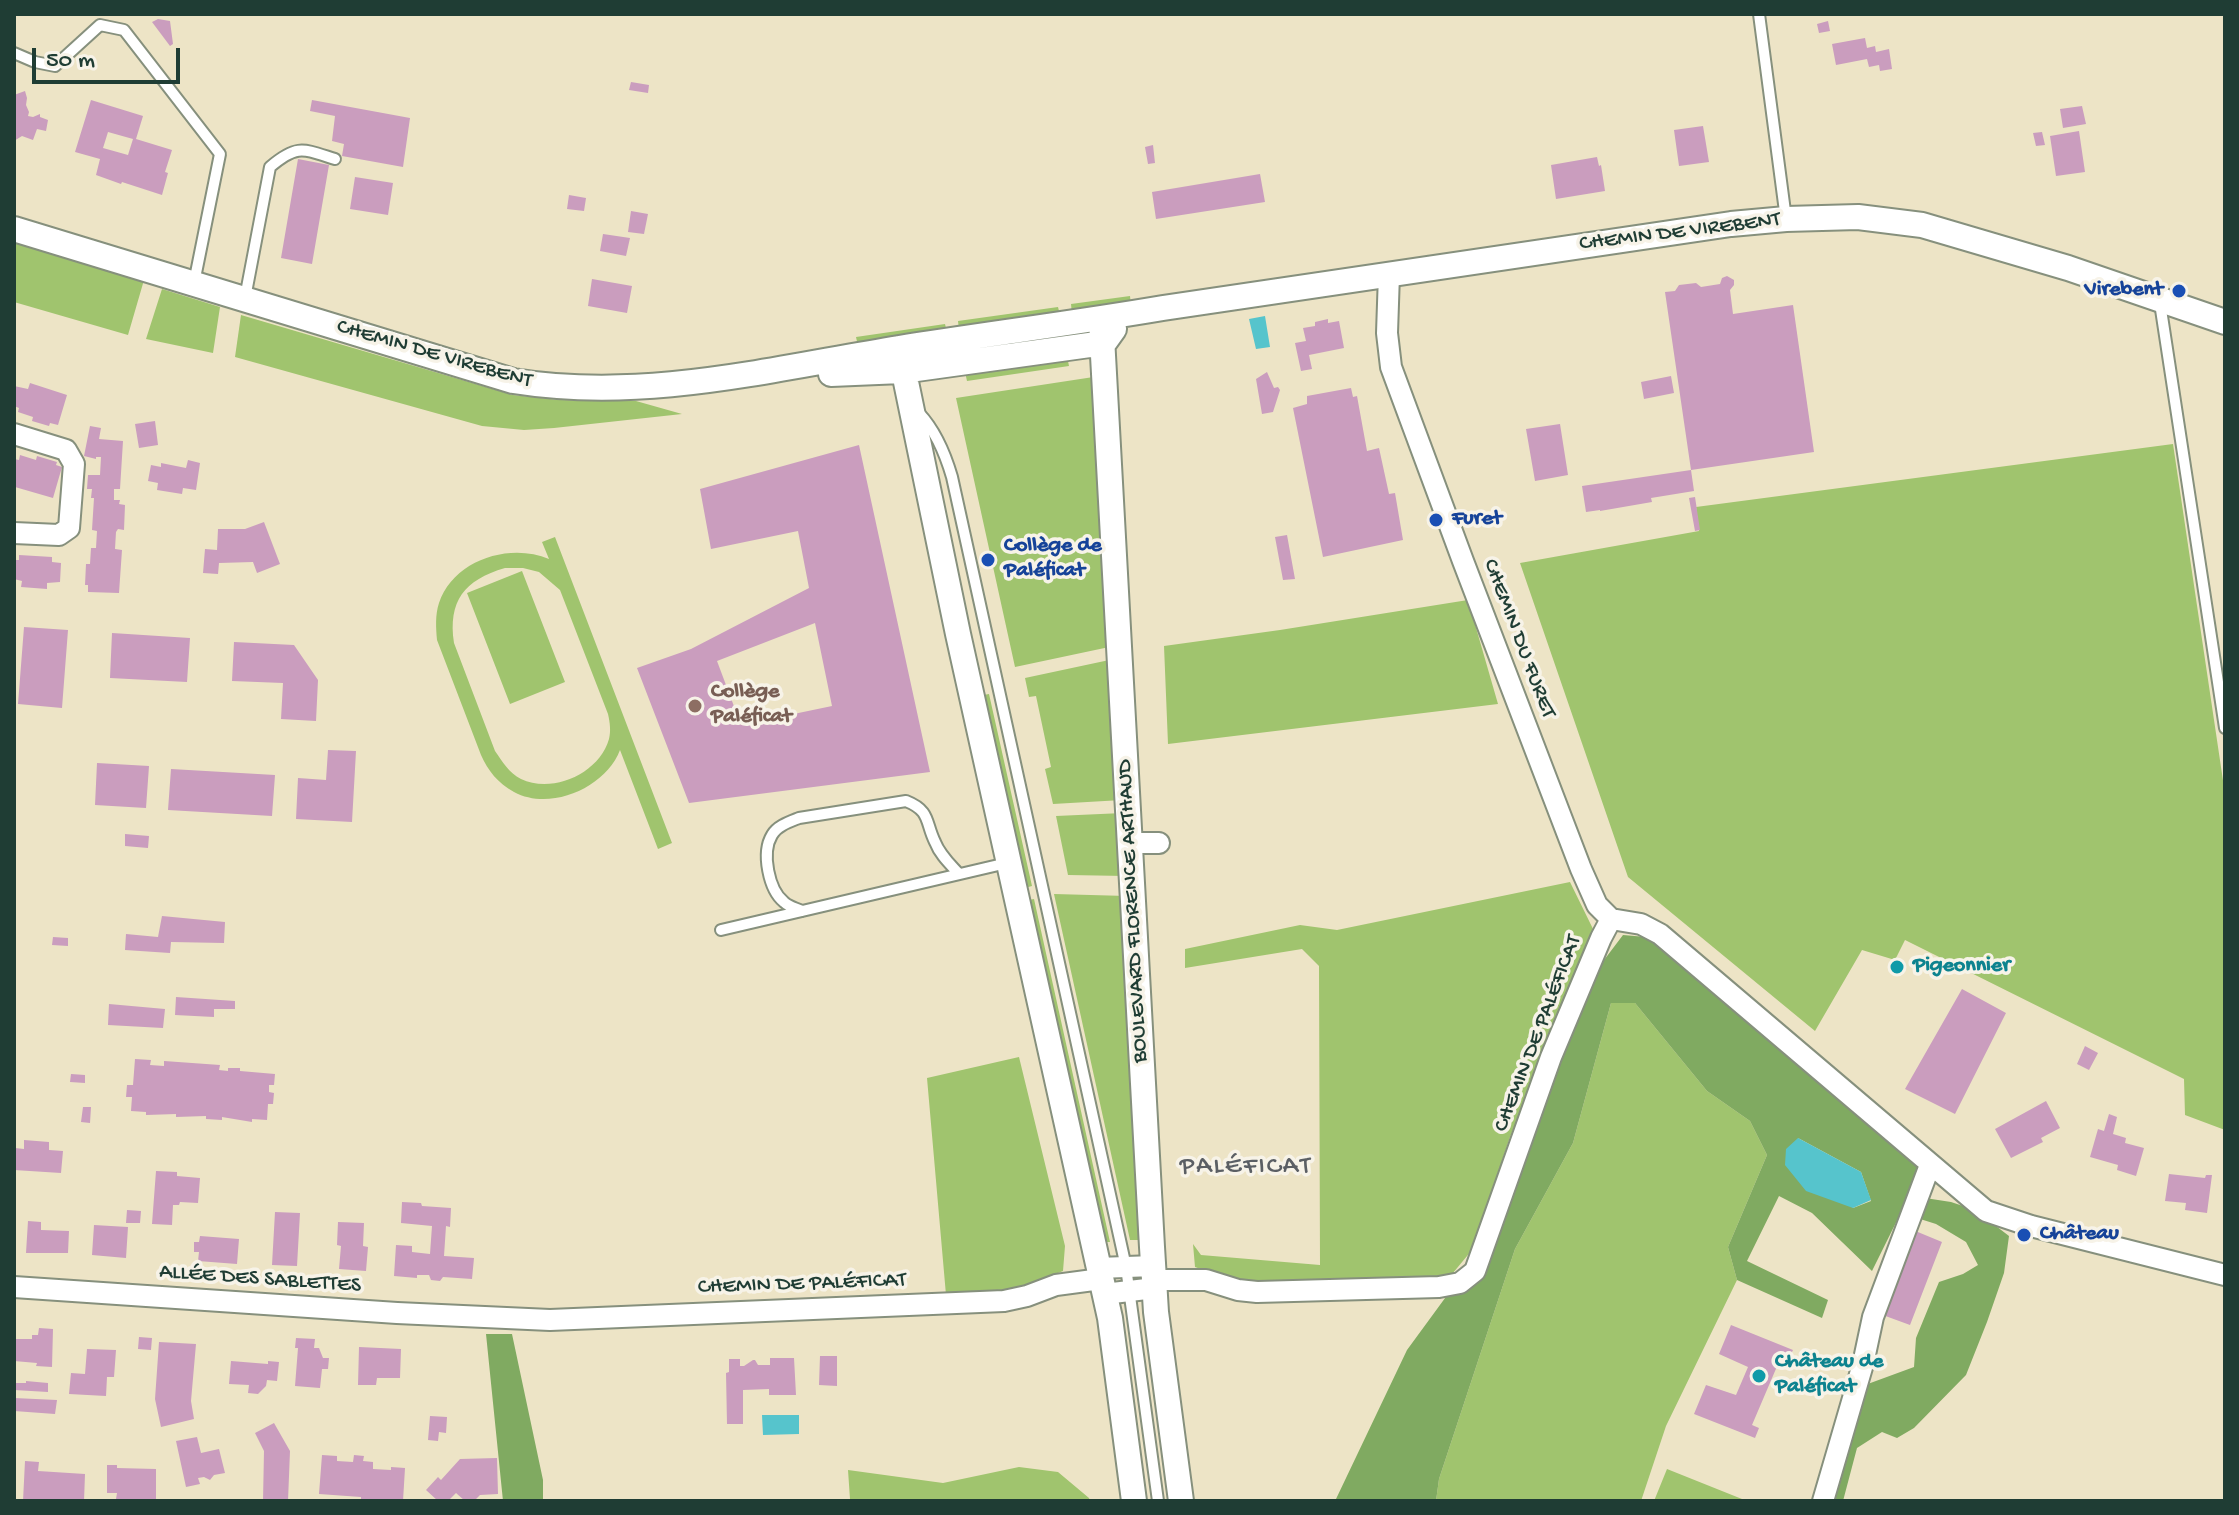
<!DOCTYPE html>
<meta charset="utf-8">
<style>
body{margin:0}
#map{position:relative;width:2239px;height:1515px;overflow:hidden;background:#ede4c6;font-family:"Gochi Hand",sans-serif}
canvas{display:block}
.frame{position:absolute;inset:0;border:16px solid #1f3d34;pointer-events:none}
.scale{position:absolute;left:32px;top:48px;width:148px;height:36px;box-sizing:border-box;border:4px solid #1f3d34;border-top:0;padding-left:10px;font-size:24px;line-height:28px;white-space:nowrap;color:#1f3d34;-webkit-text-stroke:6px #f7f3e8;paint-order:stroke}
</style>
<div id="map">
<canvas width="2239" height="1515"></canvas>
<div class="frame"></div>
<div class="scale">50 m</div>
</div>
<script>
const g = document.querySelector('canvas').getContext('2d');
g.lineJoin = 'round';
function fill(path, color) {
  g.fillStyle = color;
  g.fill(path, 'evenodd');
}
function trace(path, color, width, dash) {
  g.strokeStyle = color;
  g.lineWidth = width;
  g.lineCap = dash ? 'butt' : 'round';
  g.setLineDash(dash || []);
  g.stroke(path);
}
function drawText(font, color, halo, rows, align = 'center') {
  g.font = font + ' "Gochi Hand",sans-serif';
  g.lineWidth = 7;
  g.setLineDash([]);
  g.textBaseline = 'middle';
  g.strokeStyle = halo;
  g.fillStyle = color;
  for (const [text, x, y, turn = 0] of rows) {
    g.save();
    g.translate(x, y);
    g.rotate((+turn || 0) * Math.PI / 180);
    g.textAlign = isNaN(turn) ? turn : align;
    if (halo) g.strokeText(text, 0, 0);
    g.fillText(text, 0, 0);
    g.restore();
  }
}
const green = new Path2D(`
 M14,242L144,280L128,335L14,302Z
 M162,289L220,307L213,353L146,339Z
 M1130,296L1131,305L1072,314L1071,304Z
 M1058,307L1060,315L959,330L958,321Z
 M241,315L513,395L559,400L636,401L682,414L554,428L524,430L482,426L235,357Z
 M945,324L947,332L858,346L856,337Z
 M1067,356L1069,366L967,381L965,372Z
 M1100,376L1114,646L1015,667L956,398Z
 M2173,444L2225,794V1130L2185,1115L2184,1079L1905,940L1895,960L1862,950L1815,1031L1628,877L1520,563L1699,531L1696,507Z
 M555,537L672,843L658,849L620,750C606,787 551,812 514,792C498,783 488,771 481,755L437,640C436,628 435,615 439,603C453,560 510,542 549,559L542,542ZM505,568H523L539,572L560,590L608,714C610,723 611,731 609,739C599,774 552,794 521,779C509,773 502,761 495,751L454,643C448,601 464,580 505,568Z
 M522,571L565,682L510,704L467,593Z
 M1468,600L1498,704L1168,744L1164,646L1280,630Z
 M1114,659L1122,800L1053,804L1045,769L1051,767L1036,696L1029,697L1025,678Z
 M989,694L1032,886L1021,889L978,696Z
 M1123,813L1126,876L1068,875L1056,816Z
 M1570,882L1594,931L1510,1137L1472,1250L1448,1279L1239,1283L1195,1267L1193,1244L1201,1255L1320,1265L1319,966L1302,949L1185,968V949L1300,925L1337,930Z
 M1054,894L1127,896L1144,1240H1130Z
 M1034,899L1110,1242H1098L1023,901Z
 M1611,1003H1635L1707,1091L1750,1121L1767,1155L1728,1247L1737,1280L1666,1426L1641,1501H1436L1439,1479L1515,1249L1573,1143Z
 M1019,1057L1065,1246L1063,1271L1008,1293L946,1295L927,1078Z
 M1019,1467L1058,1472L1089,1498L1090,1501H859L850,1499L848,1470L943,1483Z
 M1667,1469L1747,1501H1654Z`);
const forest = new Path2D(`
 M1623,935L1646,937L1923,1168L1872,1271L1812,1213L1779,1196L1747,1261L1828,1300L1822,1318L1737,1280L1728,1247L1767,1155L1750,1121L1707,1091L1635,1003H1611L1573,1143L1515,1249L1439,1479L1436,1501H1331L1336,1499L1407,1350L1448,1294L1480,1278L1554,1063L1598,968ZM1798,1138L1861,1172L1871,1201L1853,1208Z
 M1925,1198L1951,1202L1975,1210L2009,1236L2004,1273L1987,1322L1966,1375L1914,1428L1897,1438L1882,1432L1857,1448L1843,1501H1832L1865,1385L1914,1367L1916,1338L1939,1282L1963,1274L1978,1265L1966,1242L1936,1224L1917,1218Z
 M486,1334H512L543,1480V1501H503Z`);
const water = new Path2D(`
 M1265,316L1270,347L1256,349L1249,319Z
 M1798,1138L1861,1172L1871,1200L1853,1208L1806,1191L1785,1165L1786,1149Z
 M762,1415H799V1434L763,1435Z`);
const building = new Path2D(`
 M158,19L170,21L173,44L170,46L152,22Z
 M1828,21L1830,31L1819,33L1817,24Z
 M1865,38L1867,48L1875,46L1876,52L1889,49L1892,69L1880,71L1879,65L1869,67L1867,59L1836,65L1832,44Z
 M631,82L649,85L648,93L629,90Z
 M25,91L27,98L26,105L29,112L28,116L33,117L40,114V117L48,120L46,131L37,129L33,140L22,136L14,141V95Z
 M91,100L143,116L136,139L172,150L165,172L168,173L162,195L122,182L121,184L96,175L100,159L75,152ZM108,132L133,139L128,155L103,148Z
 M312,100L410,118L403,167L342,156L344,144L332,141L335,116L310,111Z
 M2082,106L2086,124L2063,128L2060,109Z
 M1703,126L1709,162L1679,166L1674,130Z
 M2079,131L2085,172L2056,176L2050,136Z
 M2042,132L2045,145L2036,146L2033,133Z
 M1153,145L1155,163L1148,164L1145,147Z
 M1597,157L1599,166L1601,165L1605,191L1556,199L1551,165Z
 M298,159L329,165L312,264L281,258Z
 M1260,174L1265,202L1156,219L1152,192Z
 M355,177L393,183L388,215L350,209Z
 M569,195L586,198L584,211L567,209Z
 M631,211L648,214L644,234L628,232Z
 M603,234L630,238L626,256L600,251Z
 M1727,276L1734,280V285L1730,290L1733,314L1793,305L1814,452L1691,470L1665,292L1675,291L1679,285L1696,283L1701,287L1720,284L1722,278Z
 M592,279L632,286L627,313L588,306Z
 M1328,319V323L1339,321L1344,348L1309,355L1312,369L1301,371L1295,343L1306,341L1303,328L1315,326V322Z
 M1267,372L1274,388L1278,387L1280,390L1273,412L1262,414L1256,379Z
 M1671,376L1674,393L1644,399L1641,382Z
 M30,383L67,395L58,425L50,423L49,426L32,421L33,417L18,412L19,408L14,406V386L28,389Z
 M1351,388L1353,397L1357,396L1367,451L1379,448L1389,494L1395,493L1403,540L1323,557L1293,408L1307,404V396Z
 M155,421L158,445L139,448L135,424Z
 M1560,424L1568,475L1535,481L1526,429Z
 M90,426L101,428L99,439L123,441L120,489H114V500H120L119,504L125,505L124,530L118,529L116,532L115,549L122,550L119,593L88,592V585H85L86,564H90L91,548H96L97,531L92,530L94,498H91L92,489H87L88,475H100L101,457H96V459L84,456Z
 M859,445L930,772L689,803L637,668L691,649L809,588L798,531L711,549L700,489ZM815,623L832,706L741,725L717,661Z
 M20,455L36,460L37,456L57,462L56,465L62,467L53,498L15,487L16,482L14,481V459L19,460Z
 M188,460L200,463L196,490L183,488L182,494L157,490L158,483L148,481L151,465L161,467V463L186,468Z
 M1691,470L1694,491L1651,498L1652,502L1600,511V510L1586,512L1582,486Z
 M1695,497L1700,530L1695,531L1689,498Z
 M264,522L280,564L257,573L253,562L219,563L218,574L203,573L205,549L217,550L218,529H245Z
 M1287,535L1295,579L1283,580L1275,537Z
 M19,555L52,557V562L61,563L60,582L47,583V589L21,587L22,581L14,579V560H19Z
 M24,627L68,630L62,708L18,704Z
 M112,633L190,638L187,682L110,678Z
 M234,642L294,645L318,680L316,721L281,719L283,683L232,681Z
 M328,750L356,751L352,822L296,819L298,778L326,780Z
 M97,763L149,766L146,808L95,805Z
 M171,769L275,775L272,816L168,810Z
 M125,834L149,836L148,848L125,846Z
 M162,916L225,922L224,943L171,942L170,953L125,950L126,934L158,937Z
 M53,937L68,938V946L52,945Z
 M1895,960L1905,965L1899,974L1890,969Z
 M1962,989L2006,1013L1955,1114L1905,1089Z
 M176,997L235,1001V1009H214V1017L175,1015Z
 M109,1004L165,1009L163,1028L108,1025Z
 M2085,1046L2098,1053L2089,1070L2077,1064Z
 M135,1059L151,1060L150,1065L164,1066V1061L220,1065L219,1070L228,1071V1068H240V1071L275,1074L274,1085H269V1092L274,1093L273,1104H268L267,1120L252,1119V1122L222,1117V1120L206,1119V1116L176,1117V1114L146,1115V1112L131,1111L132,1097H126L127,1085H133Z
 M71,1074L85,1075V1083L70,1082Z
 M2046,1101L2060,1128L2041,1138L2043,1142L2011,1158L1995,1129Z
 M83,1107H91L90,1123L81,1122Z
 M2109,1114L2117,1117L2113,1134L2126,1138L2125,1143L2144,1148L2136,1176L2117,1170L2118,1165L2090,1157L2098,1129L2104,1131Z
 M24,1140L49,1142V1150L63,1151L61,1173L14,1170L15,1148L24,1149Z
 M156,1171L177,1172V1176L200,1178L198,1203L180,1202L179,1205H173L172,1225L152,1224Z
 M2169,1174L2205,1178L2206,1175H2212L2207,1213L2185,1210L2186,1203L2165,1201Z
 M402,1202L421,1203L422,1206L451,1208L450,1227L446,1226L444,1256L474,1258L472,1279L443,1277L440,1281L431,1280L429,1275H417V1278L394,1276L396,1245L412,1246V1252L430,1254L432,1226L401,1223Z
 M127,1210L141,1211L140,1223H126Z
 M275,1212L300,1213L297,1266L272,1265Z
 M28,1221L41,1222V1230L69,1231L68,1253H26Z
 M338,1222L364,1223L363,1246L368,1247L366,1271L339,1269L341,1246L337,1245Z
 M94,1225L128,1227L126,1258L92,1255Z
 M1913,1230L1942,1242L1910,1325L1880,1314Z
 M200,1236L239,1239L237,1264L198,1261L199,1252H194V1242H199Z
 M1731,1325L1793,1350L1788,1360L1781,1357L1752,1425L1759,1428L1755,1438L1694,1414L1706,1385L1736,1395L1748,1367L1719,1354Z
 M39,1328L53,1329L52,1367L36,1366L37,1363L14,1361V1339H32V1335H38Z
 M139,1337L152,1338L151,1350L138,1349Z
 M296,1338L315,1339L314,1348H319L323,1358H329L328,1369H322L320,1388L295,1386L298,1348H295Z
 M159,1342L196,1344L191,1401L194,1419L161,1427L155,1399Z
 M359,1347L401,1349L400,1378H377L376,1385H358Z
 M87,1349L116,1350L114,1377H107L106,1396L69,1394L71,1373L85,1374Z
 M820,1356H837V1386L819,1385Z
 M770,1358H794L796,1395H769V1389L743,1390V1424H727L726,1373L729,1372V1359H740V1366H744L753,1360H755L758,1365H770Z
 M231,1361L268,1364V1361L279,1362L277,1381L267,1380L266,1386L258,1394L248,1393L249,1385L229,1384Z
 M26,1381L48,1383V1392L14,1390V1383H26Z
 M14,1398L57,1400L55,1414L14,1411Z
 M430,1416L447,1417L446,1433L439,1432L438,1441L428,1440Z
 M274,1423L290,1451L288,1501H263L264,1451L255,1433Z
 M197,1437L201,1453L219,1449L225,1473L214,1475L210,1480L204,1477L198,1478L200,1484L186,1487L176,1441Z
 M322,1455L337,1456V1461L353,1462L354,1455L364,1456L363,1461L373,1462V1469L391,1470V1467L405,1468L403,1501H361V1497L319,1494Z
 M497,1458L498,1494L480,1495L474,1501H465L456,1493L448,1501H438L426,1490L438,1477L441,1480L460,1459Z
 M25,1461L39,1462L38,1471L85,1474L84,1501L61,1499V1501H23Z
 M107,1465H117V1468L156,1469V1500L116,1499L117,1493H107Z`);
const service = new Path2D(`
 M1759,14L1786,219
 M14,53L35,62L55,66L100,25L124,30L220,154L194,283
 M245,298L270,167C297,144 303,149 335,159
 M2160,303L2225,728
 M919,413C936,431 945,453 952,477L1126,1267L1158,1501
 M802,911C796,908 789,907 784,902C769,890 761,853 772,835C777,826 789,822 799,818L906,801C931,811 925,822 935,842C940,855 950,864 959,874
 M721,930L1007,863`);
const minor = new Path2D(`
 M1389,274L1387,333L1391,367L1463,561L1581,869L1597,905L1611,919
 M14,434L66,450L74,464L69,528L59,535L14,533
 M1130,843H1159
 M1611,919L1641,924L1660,934L1986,1211L2031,1226L2225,1275
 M1098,1268L1154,1266
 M1155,1280H1206L1238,1290L1257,1292L1439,1287L1460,1283L1475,1271L1551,1057L1601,938L1611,919
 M14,1287L397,1313L550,1320L1004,1301L1027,1296L1056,1285L1101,1279
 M1104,1294L1155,1288
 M1823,1501L1863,1364L1873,1317L1930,1165`);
const tertiary = new Path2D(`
 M14,229L513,381C645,402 770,369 899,348C987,334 1075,323 1163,308L1731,224L1786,219L1858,217L1922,225L2068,268L2225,322
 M1101,319L1152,1247L1156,1312L1181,1501
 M899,348L958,634L1110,1318L1134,1501
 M831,374L902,371L1104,343L1114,329`);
const markers = [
 [2179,291,8,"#1a4fb4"],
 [1436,520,8,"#1a4fb4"],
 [988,560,8,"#1a4fb4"],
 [695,706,8,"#8d6e63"],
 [1897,967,8,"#0f9aa8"],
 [2024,1235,8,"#1a4fb4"],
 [1759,1376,8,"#0f9aa8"]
];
const streetNames = [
 ["CHEMIN DE VIREBENT",1680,233,-7],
 ["CHEMIN DE VIREBENT",434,355,16],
 ["CHEMIN DU FURET",1518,639,69],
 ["BOULEVARD FLORENCE ARTHAUD",1134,911,-93],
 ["CHEMIN DE PALÉFICAT",1539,1034,-69],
 ["ALLÉE DES SABLETTES",260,1280,4],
 ["CHEMIN DE PALÉFICAT",802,1285,-2]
];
const transitNames = [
 ["Virebent",2163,291,"right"],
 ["Furet",1452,520],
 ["Collège de",1004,547],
 ["Paléficat",1004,572],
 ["Château",2040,1235]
];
const educationNames = [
 ["Collège",711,693],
 ["Paléficat",711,718]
];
const cultureNames = [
 ["Pigeonnier",1913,967],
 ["Château de",1775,1363],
 ["Paléficat",1775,1388]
];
const quarterNames = [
 ["PALÉFICAT",1246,1168]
];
fill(green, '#a0c46e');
fill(forest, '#80aa61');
fill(water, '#56c4cc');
fill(building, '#ca9dbe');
trace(service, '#86907d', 14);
trace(minor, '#86907d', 24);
trace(tertiary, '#86907d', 28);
trace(service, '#fff', 10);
trace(minor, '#fff', 20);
trace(tertiary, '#fff', 24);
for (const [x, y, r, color] of markers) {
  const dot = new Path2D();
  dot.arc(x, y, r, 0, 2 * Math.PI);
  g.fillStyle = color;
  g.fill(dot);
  trace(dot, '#f7f3e8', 3);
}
drawText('22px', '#1f3d34', '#f7f3e8', streetNames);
drawText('bold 22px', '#164399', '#f7f3e8', transitNames, 'left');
drawText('bold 22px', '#785e54', '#f7f3e8', educationNames, 'left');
drawText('bold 22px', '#0d838f', '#f7f3e8', cultureNames, 'left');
g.letterSpacing = '2px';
drawText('26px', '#5b5f64', '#f7f3e8', quarterNames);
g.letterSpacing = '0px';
</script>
